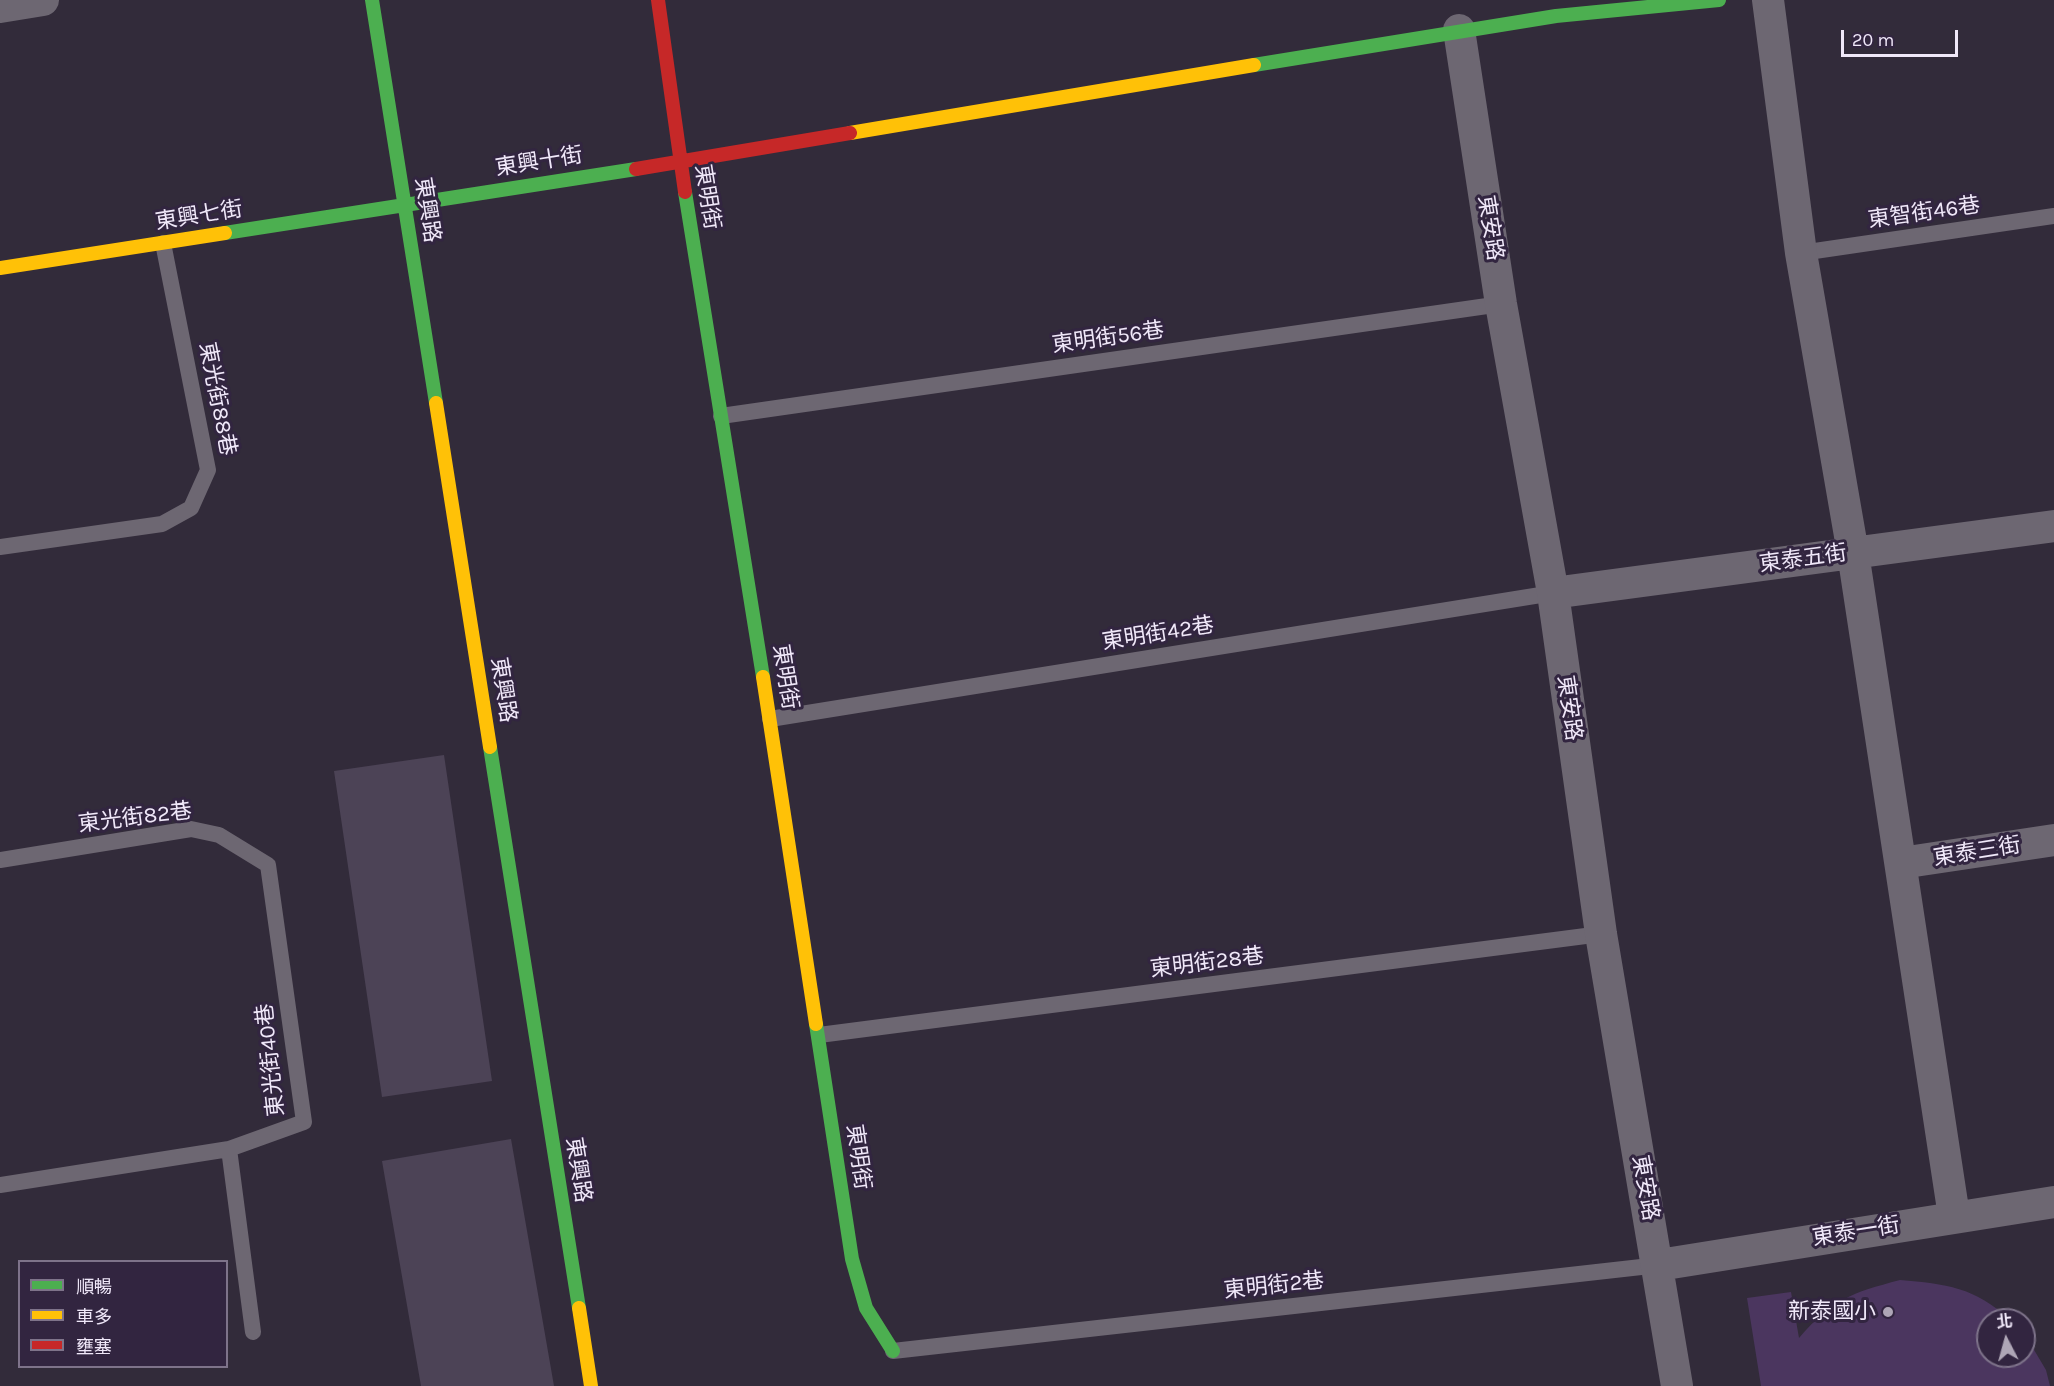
<!DOCTYPE html>
<meta charset="utf-8">
<style>
body{margin:0}
#map{position:relative;width:2054px;height:1386px;overflow:hidden;background:#322b3a;font-family:Karla,"Noto Sans TC",sans-serif}
canvas{display:block}
.legend{position:absolute;left:18px;top:1260px;width:210px;height:108px;box-sizing:border-box;background:#322540;border:2px solid #7e738a;margin:0;padding:8px 10px;list-style:none;font-size:18px;color:#f0e8f9}
.legend li{display:flex;align-items:center;gap:12px;height:30px}
.legend b{width:30px;border:2px solid #7e738a}
.north{position:absolute;left:1976px;top:1308px;width:60px;height:60px;box-sizing:border-box;background:#322540;border:2px solid #7e738a;border-radius:50%;rotate:354deg;font-size:16px;font-weight:700;line-height:24px;text-align:center;color:#f0e8f9}
.north::after{content:'';display:block;margin:auto;width:21px;height:27px;background:#aea6b6;clip-path:polygon(50% 0,100% 100%,50% 72%,0 100%)}
.scale{position:absolute;left:1841px;top:30px;width:117px;height:27px;box-sizing:border-box;border:3px solid #f0e8f9;border-top:0;padding-left:8px;font-size:18px;line-height:21px;white-space:nowrap;color:#f0e8f9;-webkit-text-stroke:4px #322540;paint-order:stroke}
</style>
<div id="map">
<canvas width="2054" height="1386"></canvas>
<ul class="legend">
<li><b style="height:8px;background:#4caf50"></b>順暢</li>
<li><b style="height:8px;background:#ffc107"></b>車多</li>
<li><b style="height:8px;background:#c62828"></b>壅塞</li>
</ul>
<div class="north">北</div>
<div class="scale">20 m</div>
</div>
<script>
const g = document.querySelector('canvas').getContext('2d');
g.lineJoin = 'round';
function fill(path, color) {
  g.fillStyle = color;
  g.fill(path, 'evenodd');
}
function trace(path, color, width, dash) {
  g.strokeStyle = color;
  g.lineWidth = width;
  g.lineCap = dash ? 'butt' : 'round';
  g.setLineDash(dash || []);
  g.stroke(path);
}
function drawText(font, color, halo, rows, align = 'center') {
  g.font = font + ' Karla,"Noto Sans TC",sans-serif';
  g.lineWidth = 6;
  g.setLineDash([]);
  g.textBaseline = 'middle';
  g.strokeStyle = halo;
  g.fillStyle = color;
  for (const [text, x, y, turn = 0] of rows) {
    g.save();
    g.translate(x, y);
    g.rotate((+turn || 0) * Math.PI / 180);
    g.textAlign = isNaN(turn) ? turn : align;
    if (halo) g.strokeText(text, 0, 0);
    g.fillText(text, 0, 0);
    g.restore();
  }
}
const green = new Path2D(`
 M1900,1280C1946,1284 1975,1287 2010,1320H1988V1356H2024V1333L2046,1370L2050,1386H1761L1747,1298L1791,1292L1799,1338C1833,1299 1851,1293 1900,1280Z`);
const building = new Path2D(`
 M444,755L492,1081L382,1097L334,771Z
 M511,1139L554,1386H421L382,1161Z`);
const lane = new Path2D(`
 M1801,253L2054,216
 M721,416L1501,304
 M0,547L162,524L191,508L208,470L163,243
 M770,719L1553,593
 M0,860L191,829L219,835L268,865L304,1122L229,1149L0,1185
 M819,1035L1601,934
 M229,1149L253,1332
 M893,1351L1659,1265`);
const street = new Path2D(`
 M1768,0L1801,253L1853,553L1954,1216
 M0,7L43,0
 M1459,30L1501,304L1553,593L1601,934L1677,1386
 M1553,593L2054,526
 M1901,863L2054,840
 M1659,1265L2054,1202`);
const fast = new Path2D(`
 M372,0L436,403
 M1254,65L1556,16L1719,0
 M685,192L763,677
 M225,233L636,169
 M490,747L579,1308
 M816,1024L852,1259L866,1308L893,1351`);
const slow = new Path2D(`
 M850,133L1254,65
 M0,268L225,233
 M436,403L490,747
 M763,677L816,1024
 M579,1308L591,1386`);
const jam = new Path2D(`
 M658,0L685,192
 M636,169L850,133`);
const markers = [
 [1888,1312,6,"#aea6b6"]
];
const streetNames = [
 ["東興十街",539,162,-9],
 ["東明街",707,197,81],
 ["東興路",427,210,81],
 ["東智街46巷",1924,213,-8],
 ["東興七街",199,216,-9],
 ["東安路",1490,228,81],
 ["東明街56巷",1108,338,-8],
 ["東光街88巷",217,399,79],
 ["東泰五街",1803,559,-8],
 ["東明街42巷",1158,634,-9],
 ["東明街",785,677,81],
 ["東興路",503,690,81],
 ["東安路",1569,708,82],
 ["東光街82巷",135,818,-7],
 ["東泰三街",1977,852,-9],
 ["東明街28巷",1207,963,-7],
 ["東光街40巷",271,1060,-96],
 ["東明街",858,1157,82],
 ["東興路",578,1170,81],
 ["東安路",1645,1188,80],
 ["東泰一街",1856,1232,-9],
 ["東明街2巷",1274,1286,-6]
];
const poiNames = [
 ["新泰國小",1876,1312]
];
fill(green, '#4b365f');
fill(building, '#4c4356');
trace(lane, '#6d6772', 16);
trace(street, '#6d6772', 32);
trace(fast, '#4caf50', 14);
trace(slow, '#ffc107', 14);
trace(jam, '#c62828', 14);
for (const [x, y, r, color] of markers) {
  const dot = new Path2D();
  dot.arc(x, y, r, 0, 2 * Math.PI);
  g.fillStyle = color;
  g.fill(dot);
  trace(dot, '#322540', 2);
}
drawText('22px', '#f0e8f9', '#322540', streetNames);
drawText('22px', '#f0e8f9', '#322540', poiNames, 'right');
</script>
